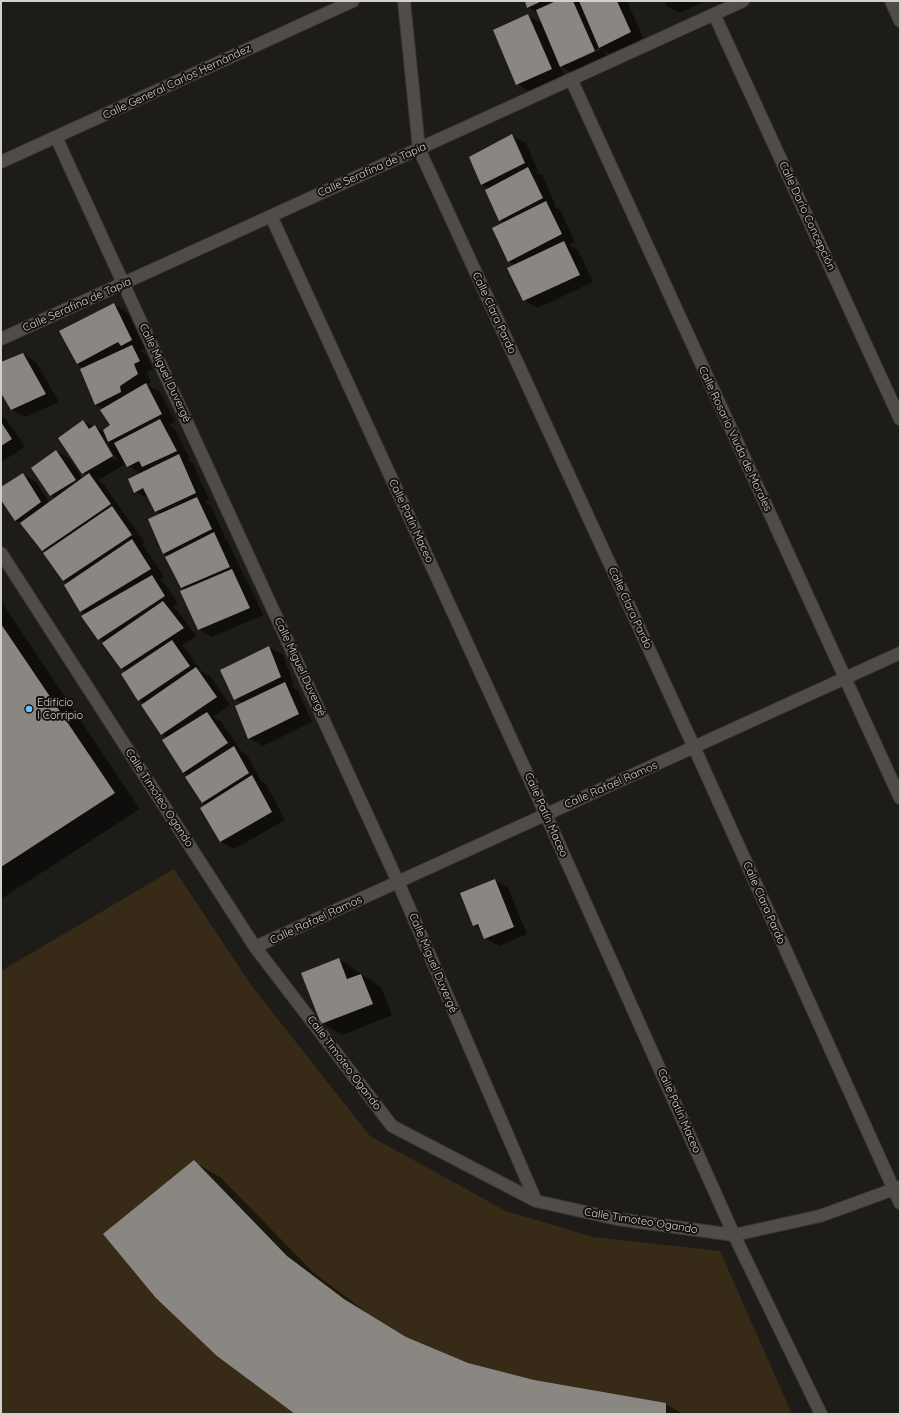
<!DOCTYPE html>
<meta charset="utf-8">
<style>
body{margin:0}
#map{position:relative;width:901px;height:1415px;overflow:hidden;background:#1e1c18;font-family:Quicksand,sans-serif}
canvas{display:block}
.frame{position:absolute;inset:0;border:2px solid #d3d1ce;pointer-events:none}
</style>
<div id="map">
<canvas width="901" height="1415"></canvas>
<div class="frame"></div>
</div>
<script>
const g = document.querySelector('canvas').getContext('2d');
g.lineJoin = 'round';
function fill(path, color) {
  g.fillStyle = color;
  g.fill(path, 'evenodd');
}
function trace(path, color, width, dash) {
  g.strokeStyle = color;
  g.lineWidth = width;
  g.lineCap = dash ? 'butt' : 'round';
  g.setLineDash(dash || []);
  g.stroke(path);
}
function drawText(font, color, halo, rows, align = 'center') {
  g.font = font + ' Quicksand,sans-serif';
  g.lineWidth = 4;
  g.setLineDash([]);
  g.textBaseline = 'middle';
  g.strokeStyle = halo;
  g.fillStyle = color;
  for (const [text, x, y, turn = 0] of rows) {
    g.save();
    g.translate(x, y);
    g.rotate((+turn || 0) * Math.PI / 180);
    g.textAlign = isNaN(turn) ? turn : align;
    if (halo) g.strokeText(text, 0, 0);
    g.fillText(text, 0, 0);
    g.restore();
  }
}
const green = new Path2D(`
 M174,869L251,985L370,1136L506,1211L593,1237L720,1251L792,1414H1V971Z`);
const shadow = new Path2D(`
 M526,1H627L644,40L614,56L604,50L608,59L575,74L560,66L565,77L531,92L517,84L528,15L543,24L539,14L528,7ZM599,48L600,50L568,64V62Z
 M664,1H706L680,13L666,6Z
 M716,1H729L722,5Z
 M512,136L526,143L538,171L535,172L542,175L556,206L554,207L560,210L575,242L569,245L578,250L593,282L538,308L524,300L515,265L509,261L505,223L500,220L489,189L482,184Z
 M114,305L127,312L145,348L140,351L146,354L153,369L147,372L151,382L147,385L160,392L175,422L169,425L174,428L190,459L187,460L193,463L209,500L205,502L211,506L225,537L223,538L227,540L243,574L241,575L246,578L263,615L212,637L199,629L186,590L182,587L169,556L164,554L149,519L161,514L156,511L150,499L135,492L141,474L126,464L98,480L102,482L145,543L141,546L145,548L164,577L159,580L165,584L178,604L172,607L177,610L196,636L181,646L186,649L201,671L210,676L230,705L213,717L221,721L241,751L247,755L261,781L266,784L285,820L234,849L220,841L207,805L202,802L189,775L183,772L168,738L162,734L145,704L139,700L126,671L121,668L104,642L99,639L86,614L81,611L68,583L64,580L45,552L24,525L15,521L1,498V488L23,474L36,482L50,503L56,498L51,496L33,468L56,451L70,459L83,479L88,475L83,473V421L102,431L111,426L104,409L96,405L81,369L84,368L77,364ZM99,434H101L117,460L115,461Z
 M23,354L36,362L59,402L26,417L12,410L1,391V363Z
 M1,416L7,420L25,447L1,462Z
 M1,601L140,809L1,899Z
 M269,647L283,655L294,685L291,686L298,691L312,722L263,746L249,738L236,706L243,703L235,699Z
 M495,880L508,888L527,934L499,946L485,938L482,929L474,925Z
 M339,959L381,987L392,1015L342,1035L322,1023Z
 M194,1162L220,1177L313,1272L371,1316L411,1340L468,1364L534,1381L666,1404L683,1414H297L218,1356Z`);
const building = new Path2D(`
 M525,1H542L527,8Z
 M556,1H573L595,51L560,67L536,10Z
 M579,1H617L631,32L599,48Z
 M528,14L552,69L516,85L493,30Z
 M512,134L525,163L481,185L469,157Z
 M528,167L543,198L499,221L485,190Z
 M546,201L562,234L508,262L492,228Z
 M564,241L580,275L523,301L507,268Z
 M114,303L132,340L121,346L118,342L77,364L59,331Z
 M132,345L140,361L134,364L138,374L120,386L121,392L95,405L80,369Z
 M23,353L46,394L11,410L1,393V362Z
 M146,383L162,414L108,442L103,430L110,425L100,410Z
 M160,419L177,451L142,467L139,461L127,467L114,443Z
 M83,420L89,429L95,425L113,456L82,474L58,438Z
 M1,422L12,439L1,446Z
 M56,450L76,480L50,496L31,468Z
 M179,454L196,493L155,512L143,488L134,493L128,479Z
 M23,473L41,502L15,521L1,500V487Z
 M89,473L111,504L42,551L20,523Z
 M197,497L212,529L163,554L148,519Z
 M112,506L132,535L63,581L43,553Z
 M214,532L230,567L181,588L165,557Z
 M132,539L151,569L80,612L64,585Z
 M232,569L250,608L198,630L180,591Z
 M152,575L165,596L98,640L81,616Z
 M163,601L184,628L121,669L102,643Z
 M1,624L115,793L1,867Z
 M172,640L190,666L138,701L121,674Z
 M269,646L281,677L234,700L220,670Z
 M196,667L217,697L161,735L141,705Z
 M285,682L299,714L248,739L235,706Z
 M207,712L228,743L183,773L162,740Z
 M234,746L249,773L202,803L185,777Z
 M252,775L272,812L220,842L200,808Z
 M495,879L514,927L484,939L478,924L473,926L460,893Z
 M339,958L347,979L361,974L373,1004L321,1024L301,973Z
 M194,1160L287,1256L344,1299L406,1337L468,1363L534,1380L666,1403V1414H295L217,1356L156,1298L103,1234Z`);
const minor = new Path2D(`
 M404,1L419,149L694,747L900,1203
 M891,1L900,21
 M714,14L900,419
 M571,79L900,798
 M56,137L398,882L536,1201
 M1,162L353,1
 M271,216L546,815L734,1235L821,1414
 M1,339L743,1
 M1,553L255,947L392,1126L536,1201L617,1219L734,1235L820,1216L900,1187
 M255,947L900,653`);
const markers = [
 [29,709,4,"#6fc2f4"]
];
const streetNames = [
 ["Calle General Carlos Hernández",177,82,-25],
 ["Calle Serafina de Tapia",372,170,-24],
 ["Calle Darío Concepción",807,216,65],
 ["Calle Serafina de Tapia",77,305,-24],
 ["Calle Clara Pardo",494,313,65],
 ["Calle Miguel Duvergé",165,373,65],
 ["Calle Rosario Viuda de Morales",735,439,65],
 ["Calle Patín Maceo",411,521,65],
 ["Calle Clara Pardo",630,608,65],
 ["Calle Miguel Duvergé",300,667,65],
 ["Calle Rafael Ramos",611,785,-24],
 ["Calle Timoteo Ogando",159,798,57],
 ["Calle Patín Maceo",546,815,66],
 ["Calle Clara Pardo",764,903,66],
 ["Calle Rafael Ramos",316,920,-25],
 ["Calle Miguel Duvergé",433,963,67],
 ["Calle Timoteo Ogando",344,1063,53],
 ["Calle Patín Maceo",679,1111,66],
 ["Calle Timoteo Ogando",641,1221,9]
];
const poiNames = [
 ["Edificio",37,703],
 ["I Corripio",37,716]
];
fill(green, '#372a17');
fill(shadow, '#0007');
fill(building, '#8a8782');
trace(minor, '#393734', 14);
trace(minor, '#504d49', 12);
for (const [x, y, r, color] of markers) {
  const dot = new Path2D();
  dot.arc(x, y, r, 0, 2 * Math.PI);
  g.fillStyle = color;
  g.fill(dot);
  trace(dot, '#15120f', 1.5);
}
drawText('11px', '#d3d1ce', '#15120f', streetNames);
drawText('11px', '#d3d1ce', '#15120f', poiNames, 'left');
</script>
